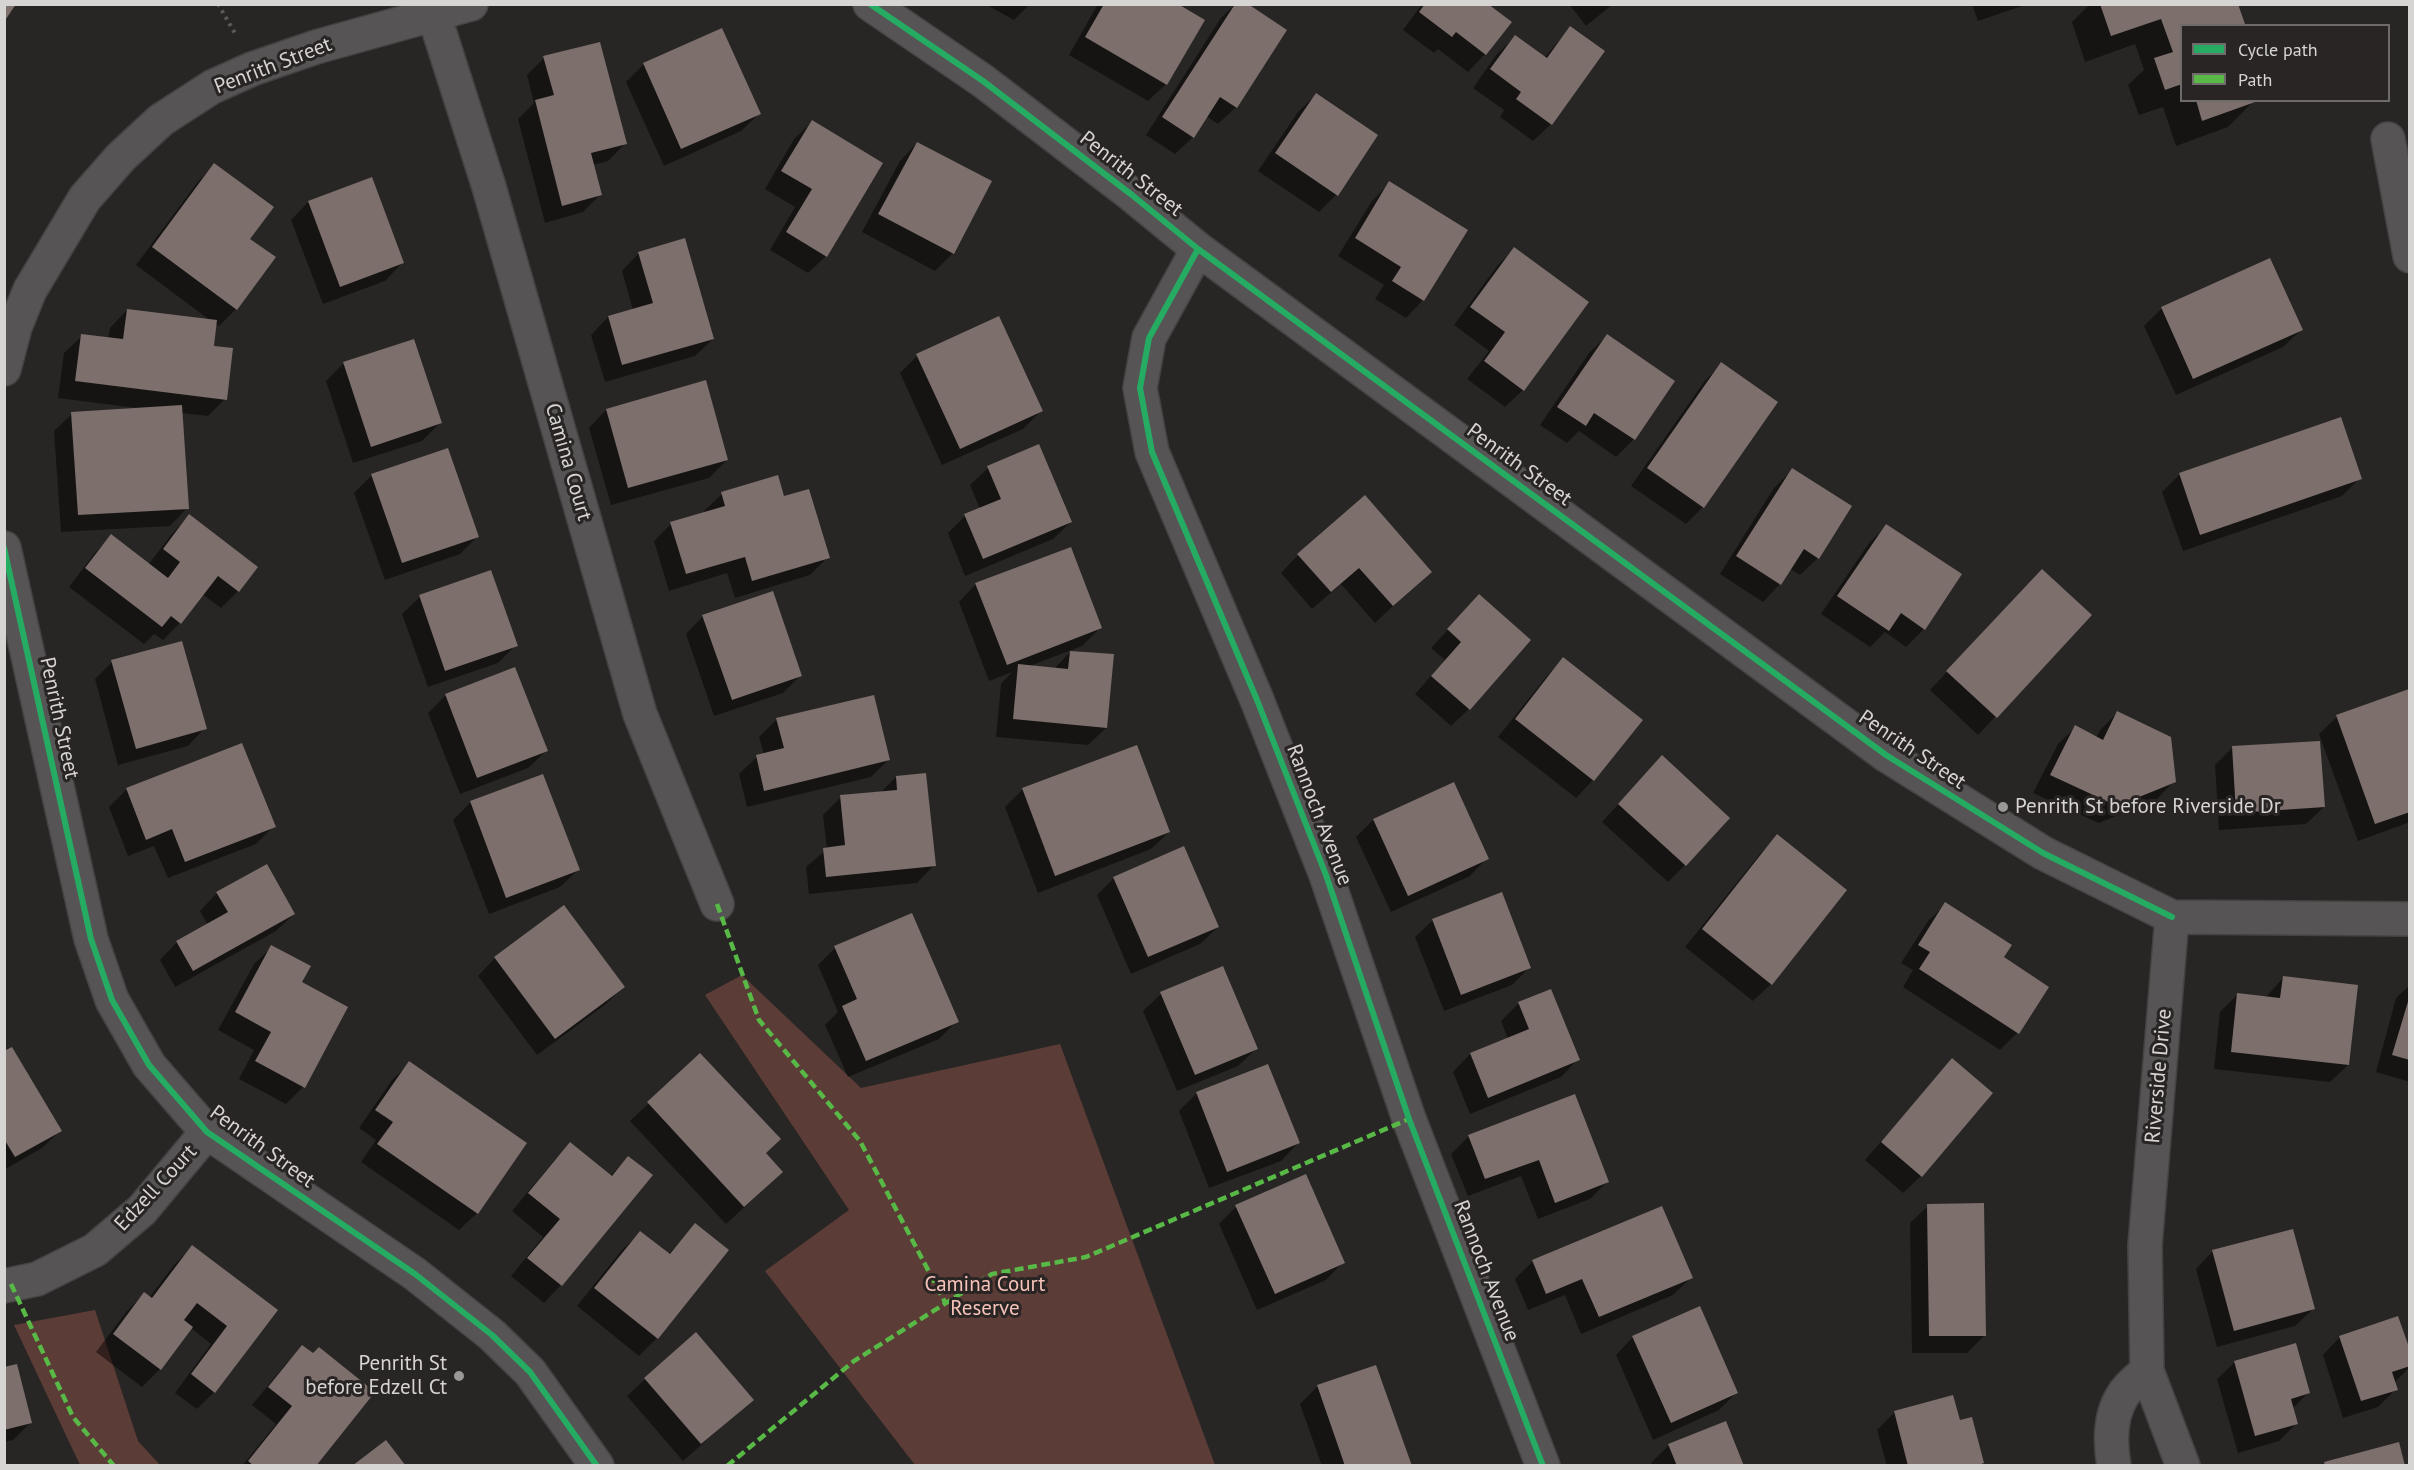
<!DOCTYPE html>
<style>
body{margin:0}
#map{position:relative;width:2414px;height:1470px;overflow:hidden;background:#282625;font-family:"PT Sans",sans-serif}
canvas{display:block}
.frame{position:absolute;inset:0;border:6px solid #d7d4d4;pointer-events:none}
.legend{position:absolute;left:2180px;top:24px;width:210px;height:78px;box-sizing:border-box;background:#292524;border:2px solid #6f6b6a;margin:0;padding:8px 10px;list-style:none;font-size:18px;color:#d7d4d4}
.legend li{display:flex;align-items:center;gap:12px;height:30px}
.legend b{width:30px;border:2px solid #6f6b6a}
</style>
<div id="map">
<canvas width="2414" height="1470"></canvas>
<div class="frame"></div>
<ul class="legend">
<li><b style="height:8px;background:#26ab63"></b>Cycle path</li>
<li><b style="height:8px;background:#58b947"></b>Path</li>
</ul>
</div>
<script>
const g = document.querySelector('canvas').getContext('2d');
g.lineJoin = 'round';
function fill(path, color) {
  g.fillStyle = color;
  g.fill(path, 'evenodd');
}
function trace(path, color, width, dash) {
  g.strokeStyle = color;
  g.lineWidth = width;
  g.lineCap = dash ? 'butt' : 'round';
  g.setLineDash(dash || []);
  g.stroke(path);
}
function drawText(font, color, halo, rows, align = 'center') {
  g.font = font + ' "PT Sans",sans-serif';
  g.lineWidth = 6;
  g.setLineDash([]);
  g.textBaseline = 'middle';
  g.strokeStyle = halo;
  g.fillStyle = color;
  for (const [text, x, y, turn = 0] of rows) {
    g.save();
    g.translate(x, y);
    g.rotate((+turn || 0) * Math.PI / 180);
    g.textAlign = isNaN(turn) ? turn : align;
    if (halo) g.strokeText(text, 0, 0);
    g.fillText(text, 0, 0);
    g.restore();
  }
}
const green = new Path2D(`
 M742,975L861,1088L1060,1044L1215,1465H915L765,1271L849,1210L705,995Z
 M95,1310L138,1441L160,1465H80L14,1325Z`);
const shadow = new Path2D(`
 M985,4H1030L1014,20Z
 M1098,4H1175L1166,84L1148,101L1069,55Z
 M1235,4L1236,107L1218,124L1206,116L1193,137L1175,154L1146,135L1221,18Z
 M1422,4H1486L1510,23L1485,54L1468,72L1438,49L1434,53L1403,30Z
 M1569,4H1613L1586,26Z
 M1972,4H2028L1978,21Z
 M2090,4H2236L2243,24L2242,26H2182V100L2254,101L2228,127L2176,146L2163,107L2139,115L2128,85L2144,70L2135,44L2085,62L2072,22Z
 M1570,28L1551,124L1533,141L1500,117L1504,110L1473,88L1497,54L1515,37L1544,58Z
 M544,58L626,143L608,161L593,165L600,195L583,212L545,223L518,119L534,103L527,75Z
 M644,64L759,114L741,131L664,166L626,82Z
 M1316,95L1336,195L1319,212L1258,171L1298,112Z
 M812,122L826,256L808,273L770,250L795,207L765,189L794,139Z
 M917,143L990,182L953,253L935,271L862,232L900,161Z
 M214,165L236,309L219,326L215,324L212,347L225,399L208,416L181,413L187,508L170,526L61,532L54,431L72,414L137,408L58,398L64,353L82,336L108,339L110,328L127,310L211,321L136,265L197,183Z
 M1390,183L1423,300L1406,318L1375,299L1384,285L1338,256L1372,201Z
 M308,202L402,263L385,281L323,304L291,220Z
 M1514,249L1523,390L1505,407L1467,379L1489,351L1454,325L1497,266Z
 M639,253L713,339L695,356L605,382L591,335L608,317L633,310L622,271Z
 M2162,308L2301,330L2283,347L2176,395L2144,326Z
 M1607,336L1673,381L1634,439L1616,457L1579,431L1567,443L1540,425L1589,353Z
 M917,356L1041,411L1023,429L942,465L900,373Z
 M344,363L440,423L422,441L353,463L326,381Z
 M1721,364L1703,507L1686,524L1631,486L1704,382Z
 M705,382L727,460L709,478L611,505L589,428L606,410Z
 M1038,446L1071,522L1053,539L965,576L948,533L965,516L980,509L970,485L988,468Z
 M1792,470L1818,558L1800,575L1790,569L1780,584L1763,602L1720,574L1774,488Z
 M2180,474L2360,478L2342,496L2183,551L2162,492Z
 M372,475L477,537L460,554L385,580L354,493Z
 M722,494L783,498L828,557L810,575L735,598L727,573L669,591L654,541L671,524L705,514L704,511Z
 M189,516L238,591L221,608L202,594L180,623L163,640L154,634L144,644L69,587L94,554L111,536L148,565L172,534Z
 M1886,526L1960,575L1924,629L1906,647L1885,632L1870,647L1821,614L1869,543Z
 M1298,555L1430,571L1375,623L1341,584L1312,609L1281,573Z
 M976,584L1100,628L1082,646L1027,667L1054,669L1070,652L1106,728L1088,745L996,737L1001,684L1012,672L989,681L959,602Z
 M2025,588L2090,615L1978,735L1930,690Z
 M1479,596L1469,709L1451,726L1415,694L1445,660L1431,648Z
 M420,597L516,645L498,663L428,687L402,614Z
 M703,616L800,676L783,693L714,716L686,634Z
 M1564,659L1593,780L1576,798L1498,737L1546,677Z
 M112,662L205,728L188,746L118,765L95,679Z
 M2408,691L2410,822L2358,841L2319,734L2337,717Z
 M446,695L546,751L528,768L460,794L428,713Z
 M2117,713L2174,781L2157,799L2099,823L2033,793L2058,744L2076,727L2096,738L2100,730Z
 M777,719L888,760L871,777L747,807L739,774L757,757L764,755L759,737Z
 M241,745L274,826L256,844L168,878L154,846L128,856L109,807L126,790Z
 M1136,747L1169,832L1151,849L1038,893L1005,807L1022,790Z
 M2232,748L2324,807L2306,824L2219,830L2215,765Z
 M1645,775L1685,865L1668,882L1602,822Z
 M896,777L934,865L917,883L809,894L806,867L827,849L823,815L841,797L880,793Z
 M471,802L578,870L560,887L489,914L453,820Z
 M1373,820L1487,858L1470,876L1391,912L1356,837Z
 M1777,837L1771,984L1753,1001L1685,947L1760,854Z
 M1114,878L1218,927L1200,944L1131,974L1097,895Z
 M217,893L294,914L276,931L175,987L160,960L177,942L208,925L200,911Z
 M1946,904L2002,958L2017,1033L2000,1050L1903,987L1913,970L1901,963L1928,921Z
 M1433,920L1529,968L1512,985L1444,1011L1415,937Z
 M272,947L300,982L303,1087L286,1104L239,1079L254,1050L218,1030L254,964Z
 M835,948L957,1021L939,1039L848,1077L825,1025L838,1012L818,965Z
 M495,958L623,987L606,1004L537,1055L478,976Z
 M1222,968L1256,1049L1238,1066L1177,1091L1143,1011L1161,994Z
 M2283,978L2348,1065L2330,1082L2214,1069L2220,1012L2238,994L2265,998Z
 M2410,985V1082L2376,1072L2396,998Z
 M1550,991L1578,1059L1561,1077L1470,1114L1453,1072L1470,1054L1508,1039L1501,1021L1518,1004Z
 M4,1053L60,1131L42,1148L4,1170Z
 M700,1055L764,1154V1189L726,1224L630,1121Z
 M1952,1060L1921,1176L1903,1193L1865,1160Z
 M410,1063L477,1213L459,1230L361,1162L376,1140L359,1128L392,1080Z
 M1267,1066L1298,1143L1281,1161L1209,1188L1179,1111L1196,1094Z
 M1469,1136L1607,1182L1590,1199L1538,1219L1521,1176L1468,1196L1451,1154Z
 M570,1144L610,1176L628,1158L651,1175L561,1285L544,1303L511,1276L543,1237L512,1211L553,1162Z
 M1928,1206L1985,1335L1967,1353H1912L1910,1223Z
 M1236,1207L1343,1262L1326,1280L1257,1310L1219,1224Z
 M695,1225L727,1250L657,1338L639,1356L577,1306L622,1250L640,1233L668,1255Z
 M192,1247L276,1311L214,1392L197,1409L175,1393L211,1344L191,1328L160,1369L142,1387L96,1352L127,1311L144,1294L149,1298L174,1265Z
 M2213,1251L2313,1309L2295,1326L2217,1347L2196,1269Z
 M1533,1261L1691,1278L1673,1295L1581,1334L1565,1295L1528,1310L1515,1279Z
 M1633,1337L1737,1392L1719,1410L1653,1440L1616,1355Z
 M2340,1337L2410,1354V1367L2395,1382L2396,1389L2378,1407L2343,1418L2323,1355Z
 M302,1347L314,1466H242L276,1424L252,1405L285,1365Z
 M2235,1362L2308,1393L2292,1409L2296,1424L2279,1441L2238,1453L2217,1379Z
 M1375,1366L1410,1466H1322L1300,1404L1317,1387Z
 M4,1369L31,1422L13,1440L4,1442Z
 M645,1379L752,1400L683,1461L627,1396Z
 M1895,1412L1959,1422L1982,1463L1980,1466H1887L1877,1430Z
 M1669,1445L1742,1466H1653L1651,1463Z`);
const building = new Path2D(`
 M4,4H16L4,22Z
 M1104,4H1178L1205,20L1167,85L1085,37Z
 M1235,4H1248L1287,30L1237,108L1220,97L1194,138L1162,117Z
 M1425,4H1488L1512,22L1486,55L1456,32L1452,37L1419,12Z
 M2100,4H2238L2245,24L2182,26V84L2165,90L2154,58L2173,52L2161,19L2111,36Z
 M1570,26L1605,51L1552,125L1516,99L1521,92L1490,69L1515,35L1547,58Z
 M722,28L761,114L681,149L643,63Z
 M600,42L627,144L591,153L602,195L562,206L535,100L554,95L543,56Z
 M1316,93L1378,135L1338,196L1275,153Z
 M2196,100H2258V101L2202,121Z
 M812,120L883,163L827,257L786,232L812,189L781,171Z
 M917,142L992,181L954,254L878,214Z
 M214,163L274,207L250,239L276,257L237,310L152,247Z
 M372,177L404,263L340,287L308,201Z
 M1389,181L1468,230L1424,301L1392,281L1401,267L1355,238Z
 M685,238L714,339L622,365L608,316L653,303L638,252Z
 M1514,247L1589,302L1524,391L1484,361L1505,332L1470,307Z
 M2270,258L2303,330L2193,379L2161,307Z
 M127,309L217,320L214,346L233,348L227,400L75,381L81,334L123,339Z
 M999,316L1043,411L960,449L916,354Z
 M1607,334L1675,381L1635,440L1594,413L1586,426L1557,407Z
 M414,339L442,423L371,447L343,362Z
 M1721,362L1778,402L1704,508L1647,468Z
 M706,380L728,460L628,488L606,409Z
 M182,405L189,509L78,515L71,412Z
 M2341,417L2362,479L2200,535L2179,473Z
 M1039,444L1072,522L983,559L964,514L1001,499L987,466Z
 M448,448L479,537L402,563L371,474Z
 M1792,468L1852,506L1819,559L1804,549L1781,585L1736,556Z
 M778,475L784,496L809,489L830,558L752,581L745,557L686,574L670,522L725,506L721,492Z
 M1365,495L1432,572L1393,606L1359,568L1331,592L1297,554Z
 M189,514L258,567L239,592L218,576L181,624L171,616L162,627L85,568L111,534L168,578L180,562L163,549Z
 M1886,524L1962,574L1925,630L1901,613L1889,631L1837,596Z
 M1071,547L1102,628L1007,665L975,583Z
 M2042,569L2092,615L1997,718L1946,671Z
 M491,570L518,646L445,671L419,595Z
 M773,591L802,676L732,700L702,615Z
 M1479,594L1531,640L1470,710L1431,676L1461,642L1447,629Z
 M182,641L207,729L136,749L111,660Z
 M1070,651L1114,654L1107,728L1013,719L1018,664L1068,669Z
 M1563,657L1643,720L1594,781L1515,719Z
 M515,667L548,751L477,778L445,694Z
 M2409,689L2410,812L2375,824L2336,715Z
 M874,695L890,760L764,791L756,755L784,748L776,718Z
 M2117,711L2171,737L2176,782L2117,806L2050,775L2075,725L2103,740Z
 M2320,741L2325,807L2236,813L2232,746Z
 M242,743L276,827L185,862L172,829L146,840L126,788Z
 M1137,745L1170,832L1055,876L1022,788Z
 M1662,755L1730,818L1686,866L1618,804Z
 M926,773L936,866L826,877L823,848L845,845L840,795L897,790L896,776Z
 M543,774L580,870L506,898L470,801Z
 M1454,782L1489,859L1408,896L1373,819Z
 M1777,834L1847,890L1772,985L1702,929Z
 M1184,846L1219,927L1148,957L1113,877Z
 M267,864L295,914L193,971L176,941L228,912L216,892Z
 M1502,892L1531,968L1461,995L1432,919Z
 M1945,902L2012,945L2004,957L2049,987L2019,1034L1919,969L1930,952L1918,945Z
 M564,905L625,987L555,1039L494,957Z
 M912,913L959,1022L866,1061L842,1006L857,999L834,946Z
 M271,945L311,966L302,982L348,1007L305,1088L255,1061L271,1032L235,1012Z
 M1223,966L1258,1049L1195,1075L1160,992Z
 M2283,976L2358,985L2349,1065L2231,1052L2237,993L2280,998Z
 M1551,989L1580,1060L1488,1098L1470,1053L1529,1029L1518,1002Z
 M2410,995V1060L2392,1055Z
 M12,1047L62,1131L15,1157L4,1139V1051Z
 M700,1053L781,1139L766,1153L783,1172L744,1207L647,1102Z
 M1952,1058L1993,1093L1922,1177L1881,1142Z
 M409,1061L527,1143L478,1214L377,1144L393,1122L375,1110Z
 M1268,1064L1300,1143L1227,1172L1196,1092Z
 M1575,1094L1609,1182L1555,1203L1539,1160L1485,1179L1468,1135Z
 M570,1142L612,1176L628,1156L653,1175L562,1286L527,1258L560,1219L528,1193Z
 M1306,1174L1345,1263L1275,1294L1235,1205Z
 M1984,1203L1986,1336H1929L1927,1204Z
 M1662,1206L1693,1278L1599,1317L1582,1279L1546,1294L1532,1260Z
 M695,1223L729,1250L658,1339L594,1288L640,1231L670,1254Z
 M2293,1229L2315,1309L2234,1331L2212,1250Z
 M192,1245L278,1310L215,1393L191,1374L227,1326L197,1303L184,1320L193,1327L161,1370L113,1334L144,1292L152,1298Z
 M1700,1306L1738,1393L1671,1423L1632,1336Z
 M2398,1316L2410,1350V1366L2392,1372L2398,1390L2361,1401L2339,1336Z
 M696,1332L754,1400L701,1444L644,1378Z
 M2296,1343L2310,1393L2291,1399L2298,1424L2255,1436L2234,1361Z
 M302,1345L313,1353L319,1347L375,1392L316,1466H254L248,1461L292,1406L268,1387Z
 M17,1364L32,1423L4,1430V1367Z
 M1376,1365L1412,1466H1345L1317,1385Z
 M1953,1395L1960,1420L1972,1417L1984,1463L1976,1466H1908L1894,1411Z
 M1726,1421L1744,1466H1677L1668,1444Z
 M386,1440L406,1466H352Z
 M2399,1442L2405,1466H2325L2324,1462Z`);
const path = new Path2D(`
 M218,4L236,35`);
const minor = new Path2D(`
 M870,4L983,81L1132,195L1198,249L1886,755L2043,853L2172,917
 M434,15L489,187L640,714L717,904
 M2388,139L2410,256
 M1198,249L1149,338L1140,388L1152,452L1257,700L1326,875L1409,1119L1543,1466
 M4,369L15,327L30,290L85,198L121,157L161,120L212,87L252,69L316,47L471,4
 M4,548L91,939L112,1000L149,1065L207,1132L415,1274L492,1335L530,1372L597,1466
 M4,1286L37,1279L95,1250L142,1210L207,1132
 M2114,1466C2110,1443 2110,1415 2123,1395C2128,1386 2139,1378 2147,1371
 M2183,1466L2147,1371L2145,1245L2172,917L2410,919`);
const quiet = new Path2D(`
 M717,904L759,1020L860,1141L946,1304
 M11,1284L73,1417L114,1466
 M727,1466L854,1361L992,1274L1086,1257L1409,1119`);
const cycleway = new Path2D(`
 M870,4L983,81L1132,195L1198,249L1886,755L2043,853L2172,917
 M1198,249L1149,338L1140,388L1152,452L1257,700L1326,875L1409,1119L1543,1466
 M4,548L91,939L112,1000L149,1065L207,1132L415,1274L492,1335L530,1372L597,1466`);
const markers = [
 [2003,807,6,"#9a9797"],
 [459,1376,6,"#9a9797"]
];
const streetNames = [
 ["Penrith Street",273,66,-21],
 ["Penrith Street",1131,174,38],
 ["Camina Court",568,462,74],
 ["Penrith Street",1519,465,36],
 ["Penrith Street",59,718,78],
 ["Penrith Street",1912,750,34],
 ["Rannoch Avenue",1319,815,69],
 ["Riverside Drive",2159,1076,-85],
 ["Penrith Street",262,1147,36],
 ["Edzell Court",156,1188,-47],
 ["Rannoch Avenue",1486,1271,69]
];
const poiNames = [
 ["Penrith St before Riverside Dr",2015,807],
 ["Penrith St",447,1364,"right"],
 ["before Edzell Ct",447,1388,"right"]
];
const parkNames = [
 ["Camina Court",985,1285],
 ["Reserve",985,1309]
];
fill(green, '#5c3c36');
fill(shadow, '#0007');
fill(building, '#7c6f6c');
trace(minor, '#444242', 36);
trace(path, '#5b5959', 4, [3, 4.5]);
trace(minor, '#565454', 33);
trace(quiet, '#58b947', 4.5, [9, 4.5]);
trace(cycleway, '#26ab63', 6);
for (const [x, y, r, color] of markers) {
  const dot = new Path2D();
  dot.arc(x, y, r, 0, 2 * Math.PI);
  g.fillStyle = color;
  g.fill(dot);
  trace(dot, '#292524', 2);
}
drawText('21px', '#d7d4d4', '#292524', streetNames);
drawText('21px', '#d7d4d4', '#292524', poiNames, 'left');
drawText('21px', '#f8c3b9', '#292524', parkNames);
</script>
